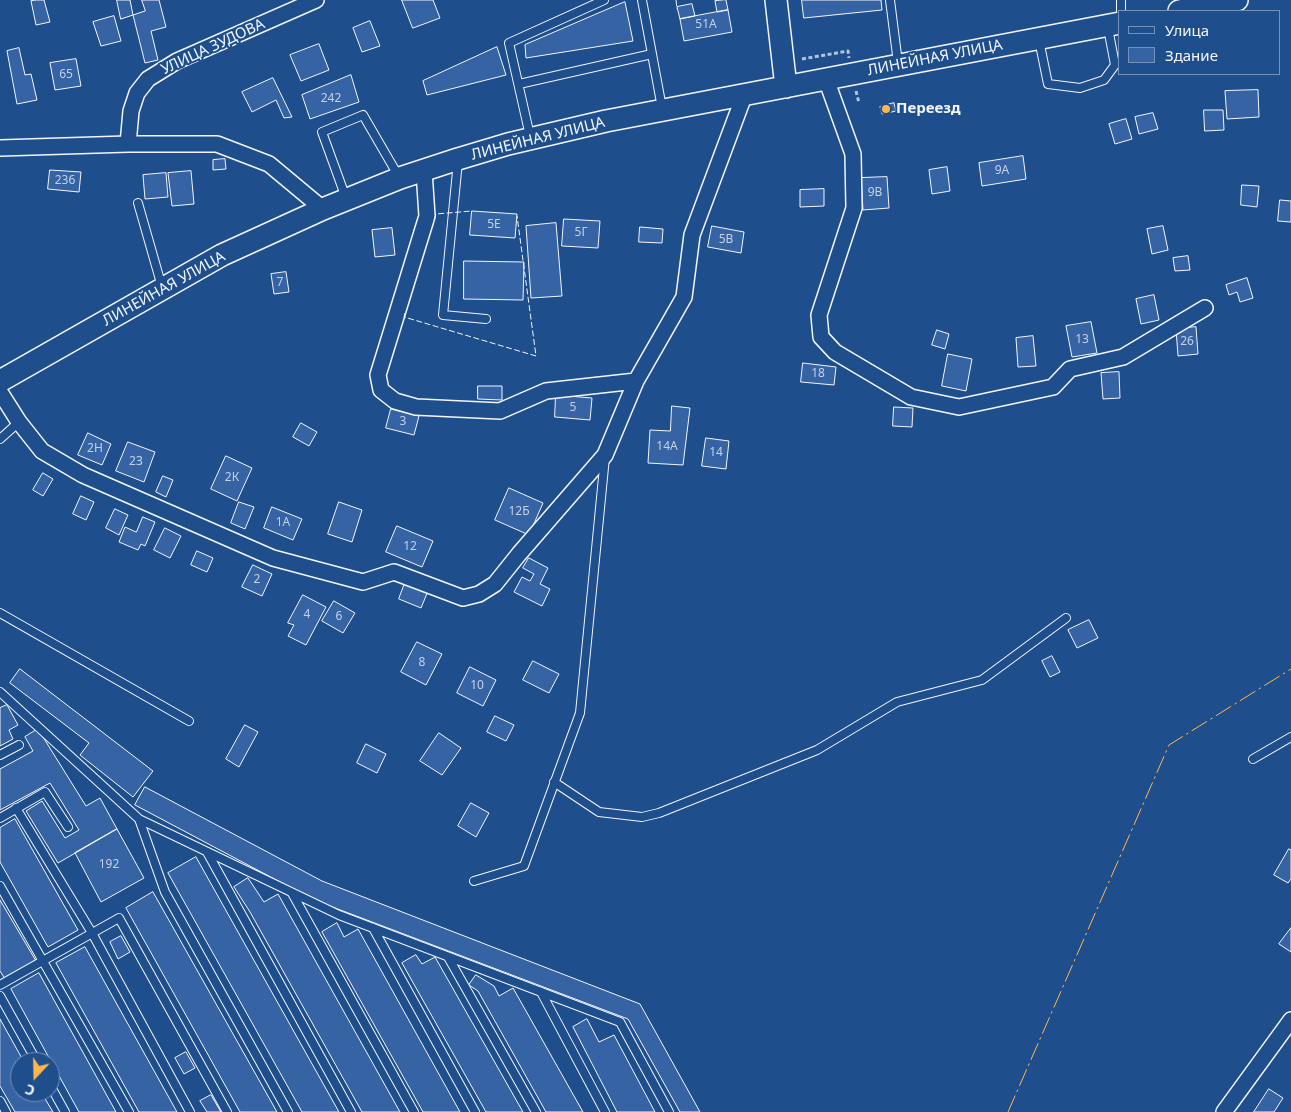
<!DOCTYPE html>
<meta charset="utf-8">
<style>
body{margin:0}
#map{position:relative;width:1291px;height:1112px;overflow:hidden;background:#1f4e8c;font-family:"Noto Sans",sans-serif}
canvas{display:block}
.legend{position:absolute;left:1118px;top:10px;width:162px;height:65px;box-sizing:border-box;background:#1f4e8c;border:1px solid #7391ba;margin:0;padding:6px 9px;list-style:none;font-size:15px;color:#f2f6ff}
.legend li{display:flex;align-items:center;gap:10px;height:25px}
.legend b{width:25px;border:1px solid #7391ba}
.north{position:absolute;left:10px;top:1052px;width:50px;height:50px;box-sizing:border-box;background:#1f4e8c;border:1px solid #7391ba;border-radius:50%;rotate:201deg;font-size:14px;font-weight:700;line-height:20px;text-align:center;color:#f2f6ff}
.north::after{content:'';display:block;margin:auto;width:18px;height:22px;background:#ffb74d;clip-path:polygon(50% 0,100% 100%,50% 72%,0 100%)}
</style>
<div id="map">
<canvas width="1291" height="1112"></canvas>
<ul class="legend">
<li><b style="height:6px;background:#1f4e8c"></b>Улица</li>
<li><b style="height:14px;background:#3563a3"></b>Здание</li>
</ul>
<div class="north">С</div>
</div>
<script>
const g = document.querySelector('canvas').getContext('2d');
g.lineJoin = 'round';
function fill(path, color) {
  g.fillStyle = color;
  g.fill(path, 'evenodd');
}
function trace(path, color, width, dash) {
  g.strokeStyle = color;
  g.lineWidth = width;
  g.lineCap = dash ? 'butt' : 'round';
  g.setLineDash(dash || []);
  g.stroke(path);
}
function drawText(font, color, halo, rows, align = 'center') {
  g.font = font + ' "Noto Sans",sans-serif';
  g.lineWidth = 4;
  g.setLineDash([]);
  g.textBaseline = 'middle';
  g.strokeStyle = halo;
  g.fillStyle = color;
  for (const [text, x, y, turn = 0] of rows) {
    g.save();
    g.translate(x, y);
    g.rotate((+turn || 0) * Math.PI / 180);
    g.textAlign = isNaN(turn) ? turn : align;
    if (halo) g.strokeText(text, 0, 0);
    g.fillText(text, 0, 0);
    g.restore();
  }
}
const building = new Path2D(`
 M37,0H44L50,22L36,25L31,1Z
 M117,0H130L133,15L121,19Z
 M142,0H159L166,27L151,31L158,60L145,63L133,15L145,11Z
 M402,0H433L440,18L413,28Z
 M726,0L728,10L717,12L715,1Z
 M802,0H881L882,10L804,18Z
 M625,2L633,41L526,58L525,45Z
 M692,4L695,16L680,19L677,7Z
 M728,10L732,32L684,41L680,19Z
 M114,16L121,41L101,46L93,22Z
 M370,21L380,46L362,52L353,28Z
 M319,44L329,70L301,81L290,55Z
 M497,47L506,75L427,95L423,81Z
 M19,48L25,75L31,74L37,100L17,104L7,51Z
 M76,59L81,86L55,90L50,63Z
 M351,75L359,102L310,119L302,95Z
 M273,78L292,117L284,118L276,100L252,112L242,92Z
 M1258,90L1259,117L1227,119L1225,91Z
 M894,103L896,111L882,114L880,107Z
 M1204,110H1223L1224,130L1205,131Z
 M1153,113L1158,129L1139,134L1135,117Z
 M1126,119L1132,139L1115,144L1109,124Z
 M1023,156L1026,179L982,186L979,163Z
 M225,159L226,169L213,170V160Z
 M947,167L950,191L932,194L929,170Z
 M50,170L81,172L79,192L48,189Z
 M191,171L194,204L172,206L168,173Z
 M166,173L168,197L145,199L143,175Z
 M887,177L889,208L863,210L861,178Z
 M1242,185L1259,186L1257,207L1241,205Z
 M824,189V206L800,207V190Z
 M1280,200L1291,201V222L1278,221Z
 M472,211L517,214L515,238L470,235Z
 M564,219L600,221L598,248L562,246Z
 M556,223L562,296L531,298L526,226Z
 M712,226L744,232L741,253L708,247Z
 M1163,226L1168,250L1152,254L1147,229Z
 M640,227L663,229L662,243L639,242Z
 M392,228L395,255L375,257L372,230Z
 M1188,256L1190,270L1175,271L1173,258Z
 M464,261L524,262L523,300L464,299Z
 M286,272L289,292L274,294L271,274Z
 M1247,278L1253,298L1240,302L1237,292L1229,295L1226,285Z
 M1154,295L1159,320L1141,324L1136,299Z
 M1091,322L1097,353L1072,357L1066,326Z
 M1196,327L1198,354L1178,356L1176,329Z
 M937,330L949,334L945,349L932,345Z
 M1033,336L1036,366L1018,367L1016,338Z
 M948,354L972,359L966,391L942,386Z
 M803,363L836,367L834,385L801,382Z
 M1119,372L1120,398L1103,399L1101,373Z
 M478,386H502V400L478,399Z
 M556,395L592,398L590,420L555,417Z
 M672,406L690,408L683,465L648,463L650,430L670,431Z
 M894,407L913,408L912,427L893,426Z
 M391,409L419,416L414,435L386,428Z
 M301,423L317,432L309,446L293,437Z
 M88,433L111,444L102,465L78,455Z
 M706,438L729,441L726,469L702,466Z
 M128,442L155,452L144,482L116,471Z
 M226,456L252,468L237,501L211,489Z
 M43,473L53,479L43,496L33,490Z
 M163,476L173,480L166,497L156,492Z
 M509,488L543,503L529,535L495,520Z
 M81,496L94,502L86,520L73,514Z
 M239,502L254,507L245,529L231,523Z
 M339,502L362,510L352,542L328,534Z
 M272,507L302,519L293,540L264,528Z
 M115,509L128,515L119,535L106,528Z
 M143,517L155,522L145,546L141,544L138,550L119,542L125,527L136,532Z
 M397,526L433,541L422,567L386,552Z
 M165,528L181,536L170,558L154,550Z
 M197,551L213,558L207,572L191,565Z
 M529,558L548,568L540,584L550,589L542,606L514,592L522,577L530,581L534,574L523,568Z
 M253,565L272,574L262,596L242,587Z
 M405,583L428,591L421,608L399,599Z
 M303,595L326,607L306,645L288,636L294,625L288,623Z
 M334,601L355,613L343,633L322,621Z
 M1089,620L1098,638L1077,648L1068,630Z
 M417,642L442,654L426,685L401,672Z
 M1052,656L1060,672L1050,677L1042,661Z
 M533,661L559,674L549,693L523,680Z
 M470,667L496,680L483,706L457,693Z
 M20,669L153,771L133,797L80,755L89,743L10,683Z
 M7,705L18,725L9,730L13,739L0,746V708Z
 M495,716L514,725L506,741L487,732Z
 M245,725L258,732L239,767L226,759Z
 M38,729L86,806L100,798L117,829L58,863L26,811L42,801L65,838L79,830L50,783L0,810V769L33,751L25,737Z
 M439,733L461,748L442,775L420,761Z
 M366,744L386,754L377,773L357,763Z
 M145,787L322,881L640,1004L700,1112H680L628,1019L314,900L135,805Z
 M471,803L489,813L476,837L458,826Z
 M15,819L78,930L48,947L0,862V828Z
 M117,829L144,878L101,902L75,853Z
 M1289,849L1291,850V879L1288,883L1274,875Z
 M196,857L339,1112H302L168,873Z
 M248,878L264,902L278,894L400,1112H362L250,912L234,887Z
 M153,892L277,1112H240L126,908Z
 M0,900L36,961L5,979L0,971Z
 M337,923L344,937L358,929L460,1112H423L322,932Z
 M1291,928V952L1279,944Z
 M121,936L130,952L118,959L110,942Z
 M85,947L177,1112H139L56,963Z
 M416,955L422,964L435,957L523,1112H486L402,963Z
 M39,973L116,1112H79L11,989Z
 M476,975L494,986L499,996L513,988L583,1112H546L478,991L469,985Z
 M0,1019L24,1062H20V1092H41L53,1112H15L0,1086Z
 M587,1019L599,1042L614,1035L655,1112H617L573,1027Z
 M186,1052L195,1068L184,1074L175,1058Z
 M1269,1089L1283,1098L1274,1112H1254Z
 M211,1095L221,1112H207L200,1101Z`);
const path = new Path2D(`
 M802,59L848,51L849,58
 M856,91L859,103`);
const lane = new Path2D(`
 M642,0L662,108
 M890,0L898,63
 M1121,0V11
 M1039,40L1048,84L1080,88L1104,80L1115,65L1108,28
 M519,84L652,54
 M530,136L509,43L604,0
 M458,161L443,315L486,319
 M346,198L322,132L363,115L399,177
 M138,203L162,287
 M0,439L19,422
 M0,613L189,721
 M0,692L139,819L339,915L620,1022L669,1112
 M0,755L19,745
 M1253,759L1291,737
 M554,782L599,812L642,817L659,813L817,750L897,702L982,680L1066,618
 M16,808L92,933L190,1112
 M0,818L45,792L68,827
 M139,819L165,892L288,1112
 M207,852L351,1112
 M474,881L524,866L580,713L605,457
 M0,886L129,1112
 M292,893L414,1112
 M373,928L475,1112
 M448,957L536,1112
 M0,985L119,918L227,1112
 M541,992L605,1112
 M0,996L37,1062
 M50,1085L65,1112
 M0,1101L6,1112`);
const street = new Path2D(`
 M826,79L853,154L854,208L819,315L821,337L835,352L911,397L959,407L1053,387L1070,369L1123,357L1205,308
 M128,144L131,111L137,93L148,79L177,61L316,0
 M0,148L128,144H217L269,164L323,209
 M424,171L427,216L378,375L381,390L395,401L416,407L500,411L546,391L636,381
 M0,392L19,422L42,451L83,475L273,558L363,582L394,572L463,598L479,594L495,584L519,554L605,455L636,381L684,297L692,235L744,96
 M1224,1112L1291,1020`);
const secondary = new Path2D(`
 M776,0L786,87
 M1179,11L1237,0
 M0,381L222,255L323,209L400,178L458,159L508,144L606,121L1120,23`);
const fence = new Path2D(`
 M676,0L677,9
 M434,220L436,214L472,211
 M405,313L404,317L536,356L517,216`);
const power = new Path2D(`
 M1008,1112L1169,745L1291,669`);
const markers = [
 [886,109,5,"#ffb74d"]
];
const numberNames = [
 ["51А",706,25],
 ["65",66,75],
 ["242",331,99],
 ["9А",1002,171],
 ["236",65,181],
 ["9В",875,193],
 ["5Е",494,225],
 ["5Г",581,233],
 ["5В",726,240],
 ["7",280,283],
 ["13",1082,340],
 ["26",1187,342],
 ["18",818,374],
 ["5",573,408],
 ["3",403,422],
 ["14А",667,447],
 ["2Н",95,449],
 ["14",716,453],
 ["2З",136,462],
 ["2К",232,478],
 ["12Б",519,512],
 ["1А",283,523],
 ["12",410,547],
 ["2",257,580],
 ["4",307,615],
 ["6",339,617],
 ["8",422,663],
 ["10",477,686],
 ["192",109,865]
];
const streetNames = [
 ["УЛИЦА ЗУДОВА",213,47,-25],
 ["ЛИНЕЙНАЯ УЛИЦА",935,58,-11],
 ["ЛИНЕЙНАЯ УЛИЦА",538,139,-14],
 ["ЛИНЕЙНАЯ УЛИЦА",164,289,-29]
];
const poiNames = [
 ["Переезд",896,109]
];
fill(building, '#3563a3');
trace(building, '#f2f6ff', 1);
trace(lane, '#f2f6ff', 10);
trace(street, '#f2f6ff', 18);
trace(secondary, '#f2f6ff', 24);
trace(path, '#b3c4dc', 3, [4, 2.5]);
trace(lane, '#1f4e8c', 8);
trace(street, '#1f4e8c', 15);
trace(secondary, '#1f4e8c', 21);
trace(fence, '#f2f6ff', 1, [6, 2.5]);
trace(power, '#ffb74d', 1, [18, 4, 2.5, 4]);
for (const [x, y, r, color] of markers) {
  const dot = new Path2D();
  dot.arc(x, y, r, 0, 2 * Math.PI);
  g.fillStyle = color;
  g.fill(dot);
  trace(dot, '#1f4e8c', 2);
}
drawText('12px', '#c3d1e8', null, numberNames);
drawText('15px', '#f2f6ff', '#1f4e8c', streetNames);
drawText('bold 15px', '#f2f6ff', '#1f4e8c', poiNames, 'left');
</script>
